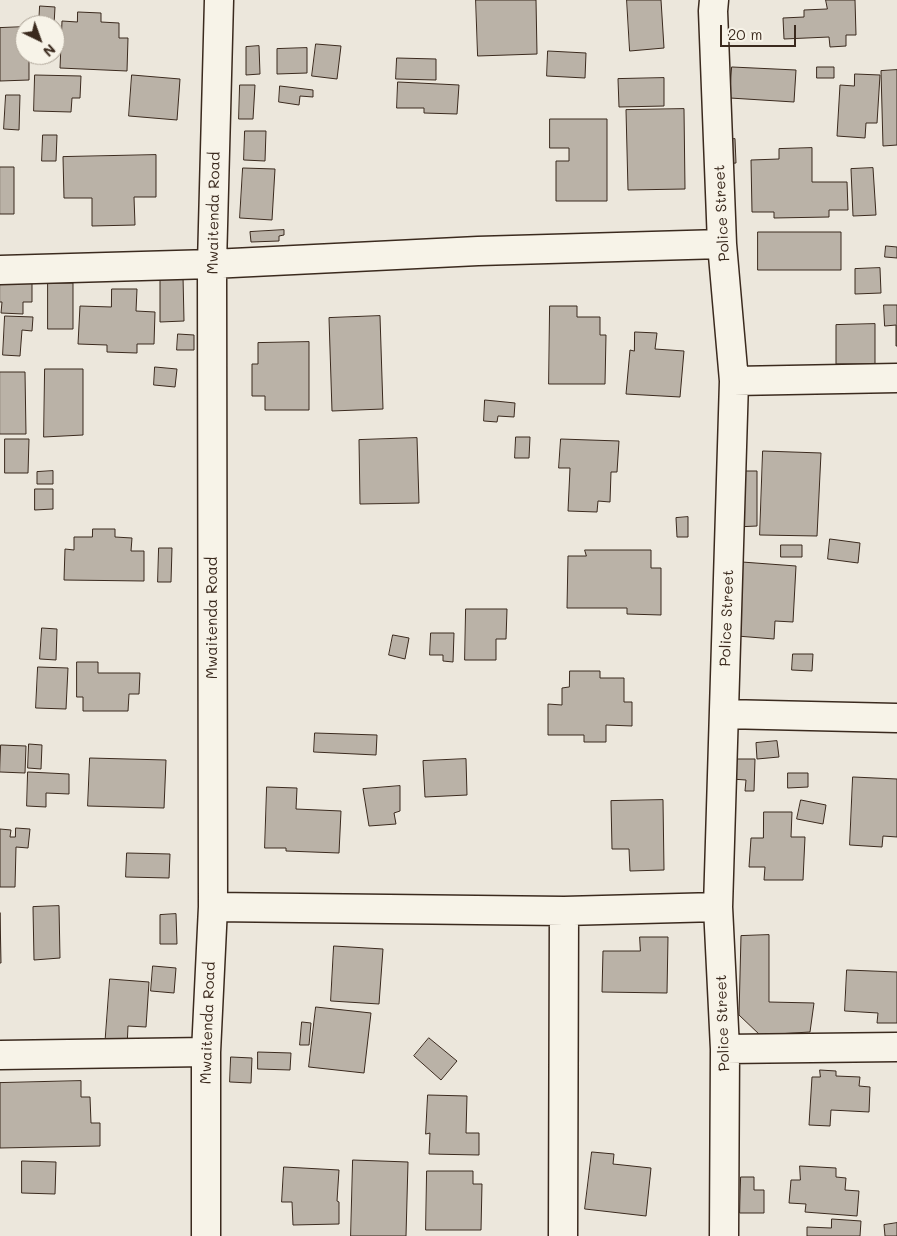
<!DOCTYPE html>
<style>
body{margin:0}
#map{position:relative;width:897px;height:1236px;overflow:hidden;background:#ece7dc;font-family:Mali,sans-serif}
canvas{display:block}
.north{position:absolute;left:15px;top:15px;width:50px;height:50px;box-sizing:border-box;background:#f7f3e8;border:1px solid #aca397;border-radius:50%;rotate:138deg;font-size:14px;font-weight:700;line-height:20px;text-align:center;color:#3b2a1e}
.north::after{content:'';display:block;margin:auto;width:18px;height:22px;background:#3b2a1e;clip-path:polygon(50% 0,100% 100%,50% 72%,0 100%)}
.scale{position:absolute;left:720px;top:25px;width:76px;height:22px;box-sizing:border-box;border:2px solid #3b2a1e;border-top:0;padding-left:6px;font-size:15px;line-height:18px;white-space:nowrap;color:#3b2a1e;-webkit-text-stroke:4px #f7f3e8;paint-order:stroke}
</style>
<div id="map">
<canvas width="897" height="1236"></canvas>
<div class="north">N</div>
<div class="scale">20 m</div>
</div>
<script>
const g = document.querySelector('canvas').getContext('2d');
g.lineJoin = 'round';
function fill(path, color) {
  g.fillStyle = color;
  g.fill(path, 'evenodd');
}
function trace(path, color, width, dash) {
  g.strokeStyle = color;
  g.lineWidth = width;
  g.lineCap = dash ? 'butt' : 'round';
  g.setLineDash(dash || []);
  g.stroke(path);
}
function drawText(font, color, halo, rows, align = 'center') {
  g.font = font + ' Mali,sans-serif';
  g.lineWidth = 4.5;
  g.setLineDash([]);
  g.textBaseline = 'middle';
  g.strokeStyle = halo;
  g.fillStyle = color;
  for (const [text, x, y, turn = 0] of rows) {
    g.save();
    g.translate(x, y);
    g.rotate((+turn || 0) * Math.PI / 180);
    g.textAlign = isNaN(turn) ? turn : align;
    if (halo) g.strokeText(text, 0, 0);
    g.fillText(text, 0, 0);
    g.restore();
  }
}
const building = new Path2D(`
 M476,0H536L537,54L478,56Z
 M627,0H661L664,48L630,51Z
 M826,0H855L856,35H846V46L830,47L829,37L784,39L783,18L804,17V10L827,9Z
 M40,6L55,7L54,25H39Z
 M78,12L101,13V22L119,23V38H128L127,71L60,68L62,21L77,22Z
 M25,27V55H29V80L0,81V28Z
 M316,44L341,46L337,79L312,76Z
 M259,46L260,74L246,75V47Z
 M307,48V73L277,74V49Z
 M548,51L586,53L585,78L547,76Z
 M397,58L436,59V80L396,79Z
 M732,67L796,70L794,102L730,98Z
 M817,67H834V78H817Z
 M897,70V145L883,146L881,71Z
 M855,74L880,75L877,123H866L865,138L837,136L840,85L854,86Z
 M35,75L81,76L80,98H72L71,112L34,111Z
 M132,75L180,79L177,120L129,116Z
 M664,78V106L619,107L618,79Z
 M398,82L459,85L457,114L424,113V108H397Z
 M240,85H255L253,119H239Z
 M280,86L313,90V97L300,96L299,105L279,102Z
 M6,95H20L19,130L4,129Z
 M684,109L685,189L628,190L626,110Z
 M550,119H607V201H556V161H569V148H550Z
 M245,131H266L265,161L244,160Z
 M43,135H57L56,161H42Z
 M735,139L736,163L724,164L723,140Z
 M812,148V182H847L848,210H829V217L774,218V212H752L751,160L779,159V149Z
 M156,155V197H134L135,225L92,226V198H64L63,157Z
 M0,167H14V214H0Z
 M243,168L275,169L272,220L240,218Z
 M873,168L876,215L853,216L851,169Z
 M284,230V235L279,236V241L251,242L250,232Z
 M758,232H841V270H758Z
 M886,246L897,247V258L885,257Z
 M880,268L881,293L855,294V269Z
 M183,276L184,321L160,322V277Z
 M0,279L32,280V302H23V314L1,313L2,302H0Z
 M48,283H73V329H48Z
 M112,289H137L136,311L155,312L154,344H137V353L107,352V345L78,344L80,306L111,307Z
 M884,305H897V346H896V325L885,326Z
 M550,306H577V317H600V335H606L605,384H549Z
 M5,316L33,317L32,331L22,330L20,356L3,355Z
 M380,316L383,409L332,411L329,318Z
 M875,324V364H836V325Z
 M635,332L657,333L655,349L684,351L680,397L626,394L630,350L634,351Z
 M178,334L194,335V350H177Z
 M309,342V410H265V396H252V364H258V343Z
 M155,367L177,369L175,387L154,385Z
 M45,369H83V435L44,437Z
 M0,372H25L26,434H0Z
 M485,400L515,403L514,417L498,416L497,422L484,421Z
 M516,437H530L529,458H515Z
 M417,438L419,503L360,504L359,440Z
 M5,439H29L28,473H5Z
 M561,439L619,441L617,472H611L610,502L598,501L597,512L568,511L570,468H559Z
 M763,451L821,453L817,536L760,535Z
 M53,471V484H37V472Z
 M735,471H757V526L735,527Z
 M35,489H53V509L35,510Z
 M688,517V537H677L676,518Z
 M93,529H115V537L132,538L131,551H144V581L64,580L65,549L74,550V537H92Z
 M830,539L860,543L858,563L828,559Z
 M781,545H802V557H781Z
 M159,548H172L171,582H158Z
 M585,550H651V568H661V615L627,614V608H567L568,556H586Z
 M742,562L796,566L793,622L775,621L774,639L737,636Z
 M466,609H507L506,639H496V660H465Z
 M42,628L57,629L56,660L40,659Z
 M431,633H454L453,662L443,661V655H430Z
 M393,635L409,638L405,659L389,655Z
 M793,654H813L812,671L792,670Z
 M77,662H98V673H140L139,694H129L128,711H83V697H77Z
 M38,667L68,668L66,709L36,708Z
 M570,671H600V678H624V702H632V726L606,725V742H584V735H548V704L562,705V688L569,687Z
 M315,733L377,735L376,755L314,752Z
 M777,741L779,757L757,759L756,743Z
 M29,744L42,745L41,769L28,768Z
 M1,745L26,746L25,773L0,772Z
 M90,758L166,760L164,808L88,806Z
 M466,759L467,795L425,797L423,761Z
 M732,759H755L754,791H745L746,780L731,779Z
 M28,772L69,774V794L46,793V807L27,806Z
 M788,773H808V787L788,788Z
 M853,777L897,779V837L883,836L882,847L850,845Z
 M400,786V811L394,813L396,824L369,826L363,789Z
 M267,787L297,788L296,809L341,811L339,853L286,851V848H265Z
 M663,800L664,870L630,871L629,849H612L611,801Z
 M801,800L826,805L823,824L797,819Z
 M764,812H792L791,837H805L803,880H764L765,867H749L751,838H763Z
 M16,828L30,829L28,848L16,847L15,887H0V829L11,830L10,837H15Z
 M127,853L170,854L169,878L126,877Z
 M59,906L60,958L34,960L33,907Z
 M0,913L1,963H0Z
 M176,914L177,944H160V915Z
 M769,935V1002L814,1003L810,1032L760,1035L739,1015L741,936Z
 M640,937H668L667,993L602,992L603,951H640Z
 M334,946L383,949L379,1004L331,1001Z
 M153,966L176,968L174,993L151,991Z
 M847,970L897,972V1023H877L878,1013L845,1011Z
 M110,979L149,982L146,1027L128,1026L127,1048L105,1047Z
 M316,1007L371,1013L364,1073L309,1067Z
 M302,1022L311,1023L309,1045H300Z
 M429,1038L457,1061L441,1080L414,1056Z
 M258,1052L291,1053L290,1070L258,1069Z
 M231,1057L252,1058L251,1083L230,1082Z
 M820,1070L836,1071V1076L860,1077L859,1086L870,1087L869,1112L831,1110L830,1126L809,1125L812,1077H820Z
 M81,1081V1097H90L91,1123H100V1146L0,1148V1083Z
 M428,1095L467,1096L466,1133H479V1155L429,1154L430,1133L426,1134Z
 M592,1152L614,1154L613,1164L651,1168L646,1216L585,1209Z
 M353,1160L408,1162L406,1236H351Z
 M22,1161L56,1162L55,1194L22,1193Z
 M800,1166L836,1168V1177L846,1178L845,1190L859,1191L857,1216L805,1212L806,1204L789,1203L791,1180H800Z
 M284,1167L339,1170L337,1201L339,1202V1224L293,1225L292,1202H282Z
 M427,1171H473V1184H482L481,1230H426Z
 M741,1177H754V1190H764V1213H740Z
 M832,1219L861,1221L860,1236H807V1227L831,1228Z
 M897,1223V1236H885L884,1225Z`);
const minor = new Path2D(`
 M714,0L713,11L722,244L734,381L718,907L725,1049L724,1236
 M0,270L212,264L478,251L722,244
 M734,381L897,378
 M724,714L897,718
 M213,907L564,911L718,907
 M725,1049L897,1047
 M0,1055L206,1052
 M206,1236V1052L213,907L212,264L219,0
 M563,1236L564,911`);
const streetNames = [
 ["Mwaitenda Road",214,213,-89],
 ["Police Street",722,213,-93],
 ["Mwaitenda Road",212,618,-90],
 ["Police Street",727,618,-88],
 ["Mwaitenda Road",208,1023,-88],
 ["Police Street",723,1023,-92]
];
fill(building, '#bab2a7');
trace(building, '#3b2a1e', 1);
trace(minor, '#3b2a1e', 31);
trace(minor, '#f7f3e8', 28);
drawText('15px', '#3b2a1e', '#f7f3e8', streetNames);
</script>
